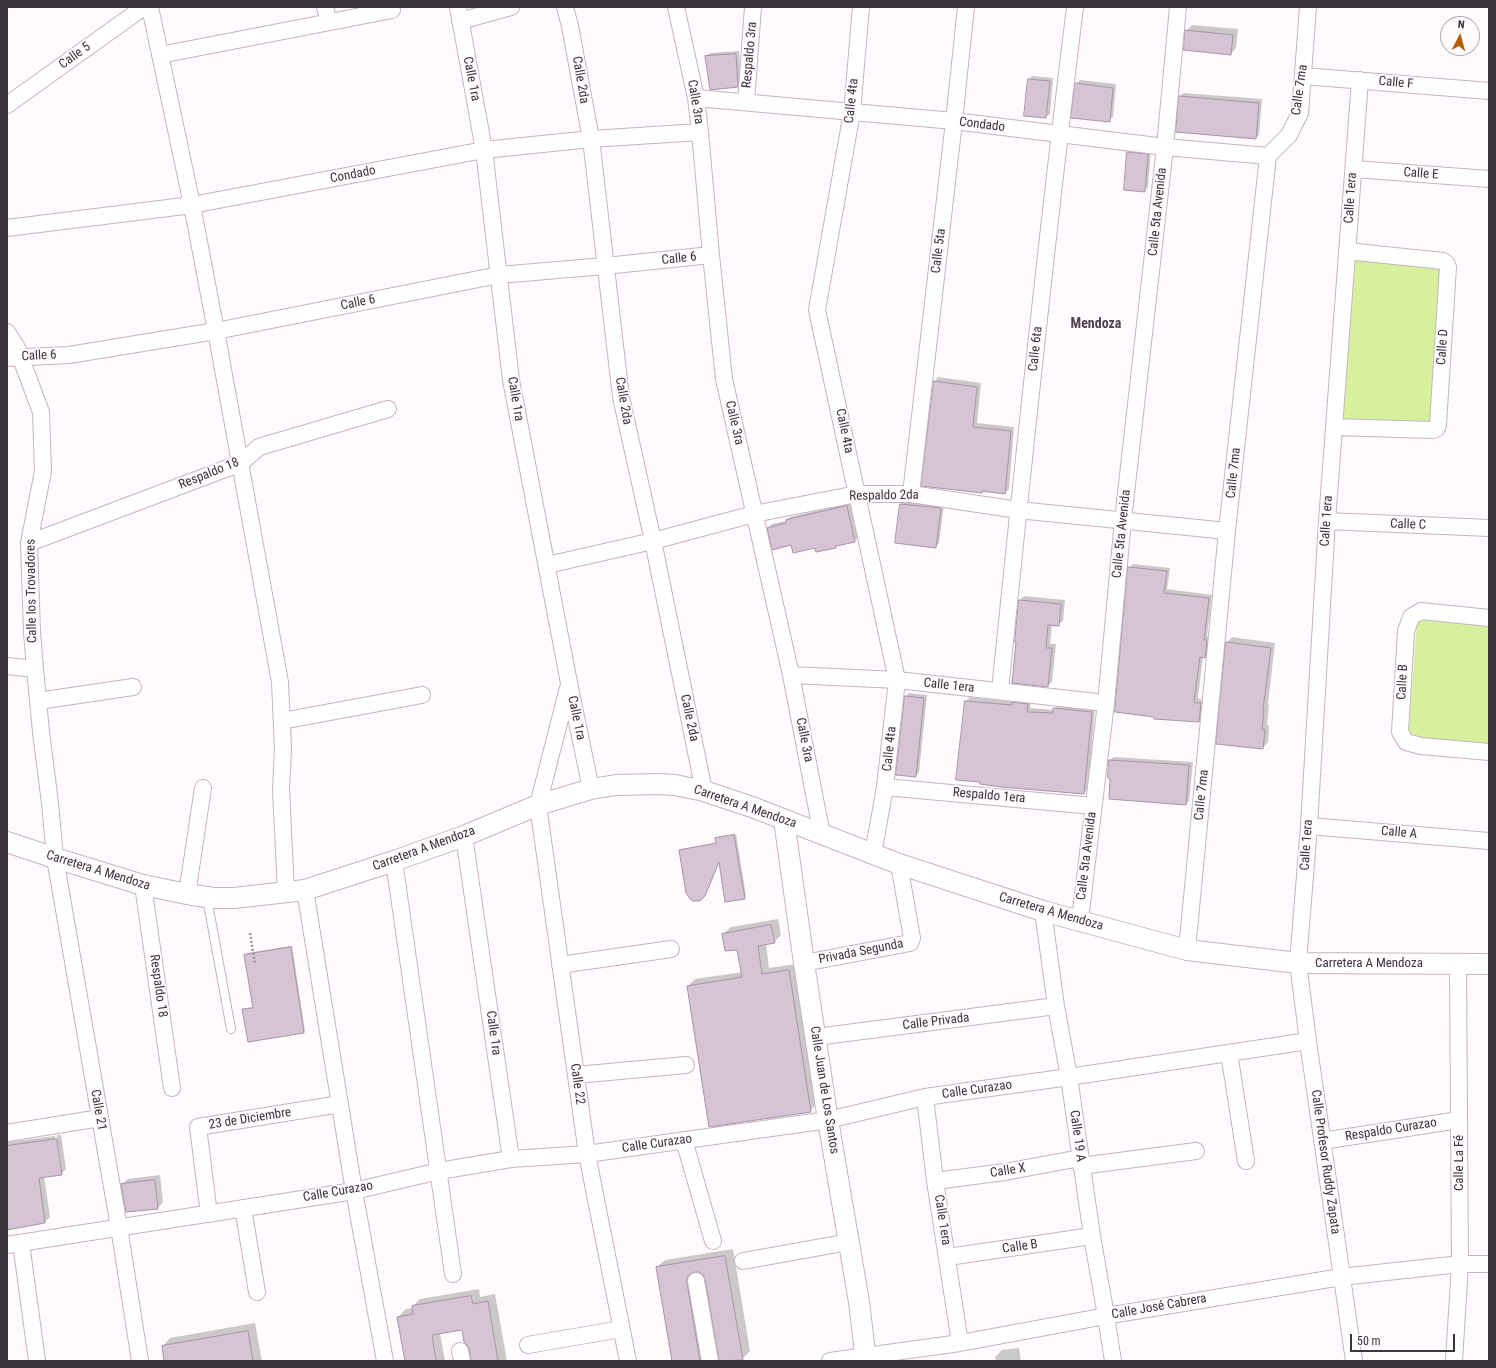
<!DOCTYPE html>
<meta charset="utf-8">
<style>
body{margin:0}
#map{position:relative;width:1496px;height:1368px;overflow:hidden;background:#fefafd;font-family:"Roboto Condensed",sans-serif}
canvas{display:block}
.frame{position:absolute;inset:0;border:8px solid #3b343b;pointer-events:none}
.north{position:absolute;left:1440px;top:16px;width:40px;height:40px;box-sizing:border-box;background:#fefafd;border:1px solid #b0abaf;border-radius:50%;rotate:6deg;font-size:11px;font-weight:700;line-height:16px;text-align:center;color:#3b343b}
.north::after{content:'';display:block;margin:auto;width:14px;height:18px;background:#b75b00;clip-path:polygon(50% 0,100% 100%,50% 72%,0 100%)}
.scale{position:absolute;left:1350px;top:1334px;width:105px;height:18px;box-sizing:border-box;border:2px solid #3b343b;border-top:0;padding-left:5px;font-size:12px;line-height:14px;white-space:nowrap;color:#3b343b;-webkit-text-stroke:3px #fefafd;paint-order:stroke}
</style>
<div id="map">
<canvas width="1496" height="1368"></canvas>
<div class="frame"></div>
<div class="north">N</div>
<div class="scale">50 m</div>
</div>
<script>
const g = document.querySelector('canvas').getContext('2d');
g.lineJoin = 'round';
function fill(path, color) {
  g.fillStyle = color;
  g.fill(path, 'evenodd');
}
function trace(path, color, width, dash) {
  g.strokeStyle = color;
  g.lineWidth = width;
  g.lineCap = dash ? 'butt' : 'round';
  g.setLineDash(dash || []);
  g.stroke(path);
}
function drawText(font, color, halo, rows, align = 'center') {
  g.font = font + ' "Roboto Condensed",sans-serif';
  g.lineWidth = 3.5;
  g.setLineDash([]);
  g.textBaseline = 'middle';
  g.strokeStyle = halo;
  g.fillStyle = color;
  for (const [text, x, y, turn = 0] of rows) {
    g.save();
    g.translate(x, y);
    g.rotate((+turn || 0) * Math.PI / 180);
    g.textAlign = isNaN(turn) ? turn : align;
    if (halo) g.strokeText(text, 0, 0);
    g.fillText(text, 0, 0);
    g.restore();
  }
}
const green = new Path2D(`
 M1356,255L1444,266L1433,421L1342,419Z
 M1417,619L1489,625V743L1408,739Z`);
const shadow = new Path2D(`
 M1192,25L1238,29L1236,48L1231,54L1186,31Z
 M739,51L741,83L737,86L706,56L710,53Z
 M1032,76L1053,78L1050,114L1046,117L1029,79Z
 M1080,80L1116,84L1113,117L1109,121L1076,84Z
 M1184,93L1262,99L1259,135L1256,138L1180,96Z
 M1132,149L1151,151L1148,187L1144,191L1128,152Z
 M938,377L981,383L977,423L1014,427L1009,489L1005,493L983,490L981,492L935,381Z
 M904,500L944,505L939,543L936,546L896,542L901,504Z
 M850,503L858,537L855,541L838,545L836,547H816L792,544L768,528L772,524L786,521L790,517Z
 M1133,564L1170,568L1167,589L1212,595L1207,636L1210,637L1209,653L1205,657L1203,656L1198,697L1199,699L1204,700L1202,717L1199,721L1129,568Z
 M1024,596L1065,600L1063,621L1058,625H1052L1050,644H1056L1052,682L1047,686L1020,600Z
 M1232,637L1275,643L1268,704H1269L1267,725H1269L1268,742L1263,748L1227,643Z
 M909,693L927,695L919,772L915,776L906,696Z
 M970,697L1014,702L1016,699L1031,701L1030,708L1054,710L1058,705L1095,709L1088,789L1084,793L958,779L966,701Z
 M1114,757L1193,762L1189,801L1186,804L1112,778L1110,760Z
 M736,834L746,896L744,898L719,860L706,894L699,900L680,850L682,849L717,843L716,838L718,837Z
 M778,919L781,935L774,942L766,944L769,968L796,964L817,1104L810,1111L688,986L695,979L742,972L738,948L723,934L731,927Z
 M292,946L305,1031L303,1032L244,1010L245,1008L254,1007L246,955L247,953Z
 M57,1135H61L66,1169L61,1174L44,1176L50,1217L45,1222L7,1228V1142L55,1136L60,1171H62Z
 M160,1175L163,1202L158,1208L122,1184L128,1179Z
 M733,1249L750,1351L742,1359L720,1361L706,1279L704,1274L699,1271H694L706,1361H673L657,1267L665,1260Z
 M479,1289L480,1297L495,1294L507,1361H472L463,1329L440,1333L445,1361H406L398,1317L406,1309L413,1308V1306L420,1299Z
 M255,1323L262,1361H165L163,1346L170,1338Z
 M1019,1348L1021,1361H996L995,1357L1002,1350Z`);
const building = new Path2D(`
 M1185,30L1233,35L1231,55L1184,50Z
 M736,54L738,87L710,90L705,56Z
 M1028,79L1050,81L1046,118L1024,116Z
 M1075,83L1113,88L1110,122L1071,118Z
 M1179,96L1259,103L1256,139L1176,132Z
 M1127,152L1148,154L1145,192L1124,190Z
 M934,381L977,387L973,427L1011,431L1005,494L982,491V493L921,486Z
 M900,504L941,508L936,548L895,543Z
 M847,506L855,542L836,546V548L816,552L815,548L793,553L791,545L772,550L767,528L786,523V520Z
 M1128,567L1167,571L1164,593L1209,598L1204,640H1207L1205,658L1200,657L1194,701L1195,703H1201L1199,722L1154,719V717L1115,712Z
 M1019,600L1061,604L1059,626L1048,625L1046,648H1052L1048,687L1012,683L1016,642H1015Z
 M1226,642L1271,648L1263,709H1264L1262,730H1265L1263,749L1216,744Z
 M905,696L924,698L916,777L896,775Z
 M965,701L1012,705V702L1028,704L1027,712L1053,713V708L1092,712L1084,794L1001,787L980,784V782L956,780Z
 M1109,760L1189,765L1186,805L1109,799L1110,779L1108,778Z
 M734,835L745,899L725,902L719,862L705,896L700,901H693L690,899L686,893L679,850L716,843L715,838Z
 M771,925L775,943L758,946L762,974L789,970L811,1112L709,1127L687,986L742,977L737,950L725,951L722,934Z
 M291,947L304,1033L248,1042L242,1009L253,1008L244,955Z
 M57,1139L62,1175L39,1178L45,1223L7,1230V1146Z
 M155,1180L158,1209L126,1212L121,1184Z
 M725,1256L743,1360L719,1361L705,1279L703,1275L699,1272H695L690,1274L687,1278V1283L700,1361H672L656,1267Z
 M471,1296L473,1304L488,1301L498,1361H471L469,1349L467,1345L464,1342L462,1330L432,1335L436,1361H405L397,1317L413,1314L412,1306Z
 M248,1331L253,1361H164L162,1346Z`);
const path = new Path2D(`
 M250,933L255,964`);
const service = new Path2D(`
 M207,898L231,1029`);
const minor = new Path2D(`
 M150,7L192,205L216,331L280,682L283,749L281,789L286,892
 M325,7L329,22
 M458,7L484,150L511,380L569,683L591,789
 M565,7L570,26L591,139L621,397L653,541L704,791
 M676,7L696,98L700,132L711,255L724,379L791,675L822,835
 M861,7L852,112L817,310L897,680L885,787L873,854
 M460,21L511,7
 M160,55L392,10
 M1303,76L1489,91
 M696,98L954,121L1165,147L1268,156
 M746,102L753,7
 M7,105L144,7
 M1354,169L1489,179
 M7,228L192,205L484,150L591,139L700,132
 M7,332L17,348L41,412L43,471L29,543L32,632L35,669L41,732L50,803L55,858L119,1227L140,1361
 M7,358L69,355L216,331L499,275L605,266L711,255
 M1334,427L1433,430L1437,428L1438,424L1448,267L1446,263L1443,261L1347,251
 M911,494L954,121L966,7
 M1327,521L1489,528
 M29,543L241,463L259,447L388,409
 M547,565L653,541L754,514L857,494H911L1018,510L1227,531
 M1489,618L1421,611L1411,617L1406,631L1400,732L1406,742L1421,746L1489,752
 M7,666L35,669
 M791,675L897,680L1106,703
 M568,688L538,805L587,1154L628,1361
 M1000,691C1023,463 1047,235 1075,7
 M38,701L133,687
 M282,721L422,695
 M885,787L1093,806
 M1309,826L1489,841
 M464,836L511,1159
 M394,861L453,1274
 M143,885L172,1088
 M305,890L354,1191L385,1361
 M187,894L203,788
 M1043,911L1056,1006L1069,1077L1092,1236L1106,1316L1113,1361
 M1080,920L1106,703L1123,520L1165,147L1178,7
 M1187,950L1227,531L1268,156L1289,135L1300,113L1308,7
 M804,963L910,943L912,938L899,864
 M560,965L671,949
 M816,1037L1056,1006
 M1229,1053L1246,1161
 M576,1075L686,1065
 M925,1097L935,1181L960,1343
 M7,1133L100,1118
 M684,1140L713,1241
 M1322,1141L1459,1120
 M1081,1166L1196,1151
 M935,1181L1005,1172L1080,1158
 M243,1208L257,1292
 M209,1214L198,1127L340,1104
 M21,1243L37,1361
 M7,1245L354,1191L439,1171L511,1159L587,1154L828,1120L925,1097L1069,1077L1308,1041
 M948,1257L1092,1236
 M743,1261L849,1242
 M696,1281L710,1361
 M528,1345L621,1329
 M460,1351L462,1361
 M830,1361L960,1343L1106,1316L1341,1277L1460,1264H1489
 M1354,1361L1308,1041L1298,963L1309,826L1327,521L1360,80
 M1454,1361L1460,1264L1458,964`);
const tertiary = new Path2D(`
 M784,820L804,963L828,1120L859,1302L866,1361
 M7,842L55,858L143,885L192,895L214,898H234L305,890L394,861L464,836L538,805L591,789L616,785L660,784L675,785L704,791L752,807L899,864L1043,911L1187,950L1298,963L1489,964`);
const streetNames = [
 ["Respaldo 3ra",750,55,-85],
 ["Calle 5",75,56,-36],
 ["Calle 1ra",471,79,79],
 ["Calle 2da",580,80,80],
 ["Calle F",1396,83,5],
 ["Calle 7ma",1300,90,-82],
 ["Calle 4ta",852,101,-84],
 ["Calle 3ra",695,102,80],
 ["Condado",982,125,7],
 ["Calle E",1421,174,4],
 ["Condado",353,175,-11],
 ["Calle 1era",1351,198,-86],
 ["Calle 5ta Avenida",1158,212,-84],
 ["Calle 5ta",939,251,-83],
 ["Calle 6",679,259,-6],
 ["Calle 6",358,303,-11],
 ["Calle D",1443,347,-86],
 ["Calle 6ta",1036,349,-84],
 ["Calle 6",39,356,-3],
 ["Calle 1ra",515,399,80],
 ["Calle 2da",623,401,80],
 ["Calle 3ra",734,423,77],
 ["Calle 4ta",844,431,78],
 ["Calle 7ma",1234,473,-84],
 ["Respaldo 18",209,474,-22],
 ["Respaldo 2da",884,496,-1],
 ["Calle 1era",1327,521,-86],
 ["Calle C",1408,525,2],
 ["Calle 5ta Avenida",1122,534,-84],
 ["Calle los Trovadores",32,591,-91],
 ["Calle B",1403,682,-87],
 ["Calle 1era",949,686,6],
 ["Calle 1ra",576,718,78],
 ["Calle 2da",689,718,78],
 ["Calle 3ra",804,740,79],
 ["Calle 4ta",890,749,-84],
 ["Calle 7ma",1202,795,-84],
 ["Respaldo 1era",989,796,5],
 ["Carretera A Mendoza",745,807,19],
 ["Calle A",1399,833,5],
 ["Calle 1era",1307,845,-86],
 ["Carretera A Mendoza",424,849,-20],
 ["Calle 5ta Avenida",1087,856,-83],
 ["Carretera A Mendoza",98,871,17],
 ["Carretera A Mendoza",1051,912,16],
 ["Privada Segunda",861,952,-11],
 ["Carretera A Mendoza",1369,964],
 ["Respaldo 18",158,986,82],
 ["Calle Privada",936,1022,-7],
 ["Calle 1ra",493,1033,82],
 ["Calle 22",577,1084,82],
 ["Calle Juan de Los Santos",824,1090,81],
 ["Calle Curazao",977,1090,-8],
 ["Calle 21",98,1110,80],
 ["23 de Diciembre",250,1119,-9],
 ["Respaldo Curazao",1391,1130,-9],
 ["Calle 19 A",1077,1136,82],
 ["Calle Curazao",657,1144,-8],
 ["Calle Profesor Ruddy Zapata",1325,1162,82],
 ["Calle La Fé",1460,1163,-90],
 ["Calle X",1008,1171,-9],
 ["Calle Curazao",338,1192,-10],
 ["Calle 1era",942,1220,81],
 ["Calle B",1020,1247,-8],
 ["Calle José Cabrera",1159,1307,-10]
];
const neighbourhoodNames = [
 ["Mendoza",1096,324]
];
fill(green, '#d7f09b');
fill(shadow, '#0003');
fill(building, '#d6c3d4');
trace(building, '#a694a4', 1);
trace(service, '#c5b3c3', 10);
trace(minor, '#c5b3c3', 18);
trace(tertiary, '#c5b3c3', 22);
trace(path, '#989297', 2.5, [2, 2]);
trace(service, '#fff', 8);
trace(minor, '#fff', 16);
trace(tertiary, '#fff', 20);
drawText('13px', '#3b343b', '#fefafd', streetNames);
drawText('bold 14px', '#514250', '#fefafd', neighbourhoodNames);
</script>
